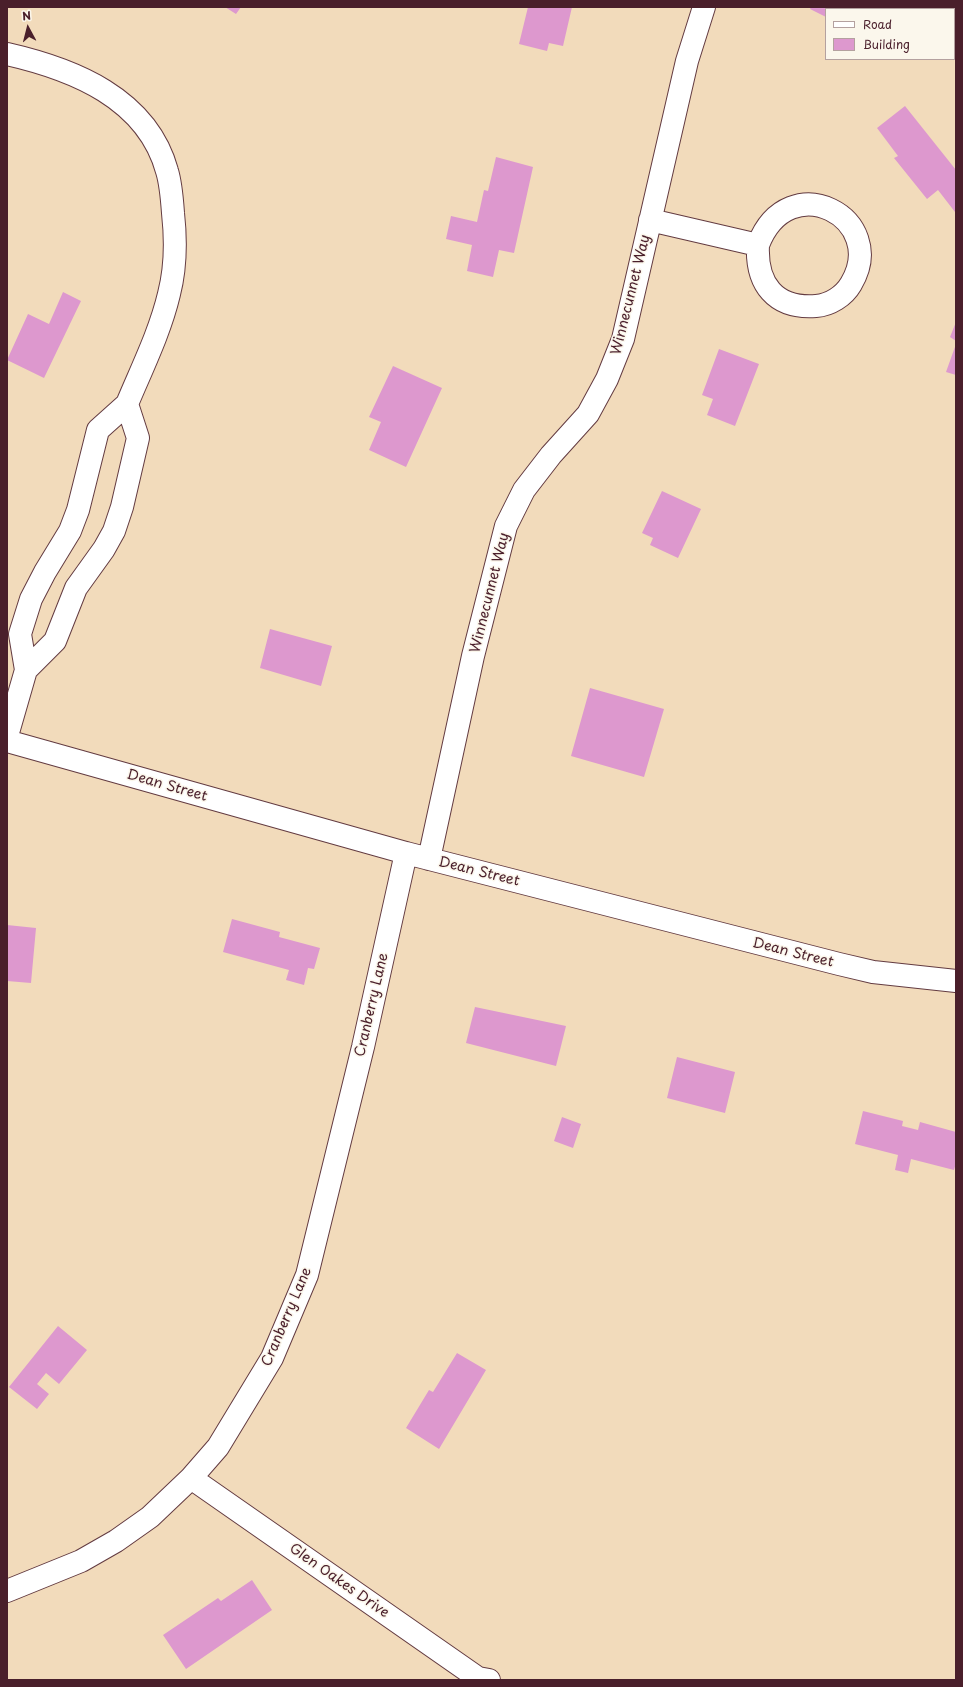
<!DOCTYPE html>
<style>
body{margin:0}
#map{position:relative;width:963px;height:1687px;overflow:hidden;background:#f2dbbb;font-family:"Playpen Sans",sans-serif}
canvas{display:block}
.frame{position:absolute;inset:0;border:8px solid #4a1f2b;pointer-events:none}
.legend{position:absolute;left:825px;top:8px;width:130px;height:52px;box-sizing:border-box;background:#fbf7ec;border:1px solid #b4a19f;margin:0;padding:5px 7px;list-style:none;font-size:12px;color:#4a1f2b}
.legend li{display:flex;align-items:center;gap:8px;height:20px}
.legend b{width:20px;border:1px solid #b4a19f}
.north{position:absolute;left:8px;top:8px;width:40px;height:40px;-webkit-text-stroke:3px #fbf7ec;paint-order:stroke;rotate:353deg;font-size:11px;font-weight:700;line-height:16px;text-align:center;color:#4a1f2b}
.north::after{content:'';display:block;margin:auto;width:14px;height:18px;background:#4a1f2b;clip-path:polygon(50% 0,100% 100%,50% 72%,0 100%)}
</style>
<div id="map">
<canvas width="963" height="1687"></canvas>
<div class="frame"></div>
<ul class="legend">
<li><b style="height:5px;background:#fff"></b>Road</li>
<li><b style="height:11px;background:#dd98ce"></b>Building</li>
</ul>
<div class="north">N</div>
</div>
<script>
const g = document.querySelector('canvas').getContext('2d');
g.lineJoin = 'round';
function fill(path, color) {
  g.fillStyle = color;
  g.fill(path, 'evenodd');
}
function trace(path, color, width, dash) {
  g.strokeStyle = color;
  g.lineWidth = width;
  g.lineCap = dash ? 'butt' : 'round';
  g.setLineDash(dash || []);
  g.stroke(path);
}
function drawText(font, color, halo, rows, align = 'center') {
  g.font = font + ' "Playpen Sans",sans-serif';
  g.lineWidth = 3;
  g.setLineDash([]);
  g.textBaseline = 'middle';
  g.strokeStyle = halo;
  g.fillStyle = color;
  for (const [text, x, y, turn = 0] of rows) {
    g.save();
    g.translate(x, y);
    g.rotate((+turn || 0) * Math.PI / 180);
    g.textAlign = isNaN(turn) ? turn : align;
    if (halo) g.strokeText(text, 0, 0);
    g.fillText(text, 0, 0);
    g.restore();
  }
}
const building = new Path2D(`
 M225,7H241L236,14Z
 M528,7H572L563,46L549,43L547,51L519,44Z
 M811,7H859L858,9H826V17L810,9Z
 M905,106L956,170L955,212L938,190L927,199L894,158L898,156L877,128Z
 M496,157L533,167L514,253L499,250L493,277L467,271L472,245L446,239L451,216L477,222L484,190L488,191Z
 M63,292L81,301L44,378L7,360L28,314L49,324Z
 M956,322V341L950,337Z
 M956,344V375L946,372Z
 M719,349L759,364L735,426L707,415L713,399L702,395Z
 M393,366L442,388L406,467L369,450L381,422L369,417Z
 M662,491L701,509L678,558L650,545L653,538L642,533Z
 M270,629L332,646L321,686L260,668Z
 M590,688L664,709L644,777L571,756Z
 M232,919L280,932L279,937L320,948L314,969L308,968L304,985L286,980L289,970L223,952Z
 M7,925L36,928L31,983L7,981Z
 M475,1007L566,1026L556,1066L466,1043Z
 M677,1057L735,1072L725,1113L667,1098Z
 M863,1111L903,1121L902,1126L918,1130L920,1122L956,1132V1163L954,1170L911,1159L908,1173L895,1170L898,1155L855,1144Z
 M562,1117L581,1124L573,1148L554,1141Z
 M58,1326L87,1350L59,1384L46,1373L37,1384L49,1394L37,1409L9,1387Z
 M457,1353L486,1370L439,1449L406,1428L429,1390L433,1392Z
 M252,1580L272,1610L186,1669L163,1635L218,1598L221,1601Z`);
const street = new Path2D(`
 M7,54C73,69 147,98 167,171C171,184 172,199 173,213C176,240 176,267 169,294C160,332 142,368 127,404
 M650,220L758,245C789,164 890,219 851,284C844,296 830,305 816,306C775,309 756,284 758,245
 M7,736L26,670L20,634L31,599L45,572L70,531L78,510L98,430L127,404L138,438L122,507L114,531L104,549L76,588L55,641L26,670
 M7,741L406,853L839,964L873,972L956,981
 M429,859L473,656L506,526L524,490L551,455L588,414L607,379L623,339L687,61L704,7
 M191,1478L478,1678L489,1680
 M7,1591L81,1561L116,1541L150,1517L191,1478L218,1447L272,1358L307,1275L363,1047L406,853`);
const streetNames = [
 ["Winnecunnet Way",631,295,-76],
 ["Winnecunnet Way",490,593,-76],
 ["Dean Street",167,786,16],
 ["Dean Street",479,872,14],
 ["Dean Street",793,953,14],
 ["Cranberry Lane",372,1005,-77],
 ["Cranberry Lane",287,1317,-67],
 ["Glen Oakes Drive",339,1581,35]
];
fill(building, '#dd98ce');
trace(street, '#633b41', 24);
trace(street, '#fff', 22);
drawText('14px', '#4a1f2b', '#fbf7ec', streetNames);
</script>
